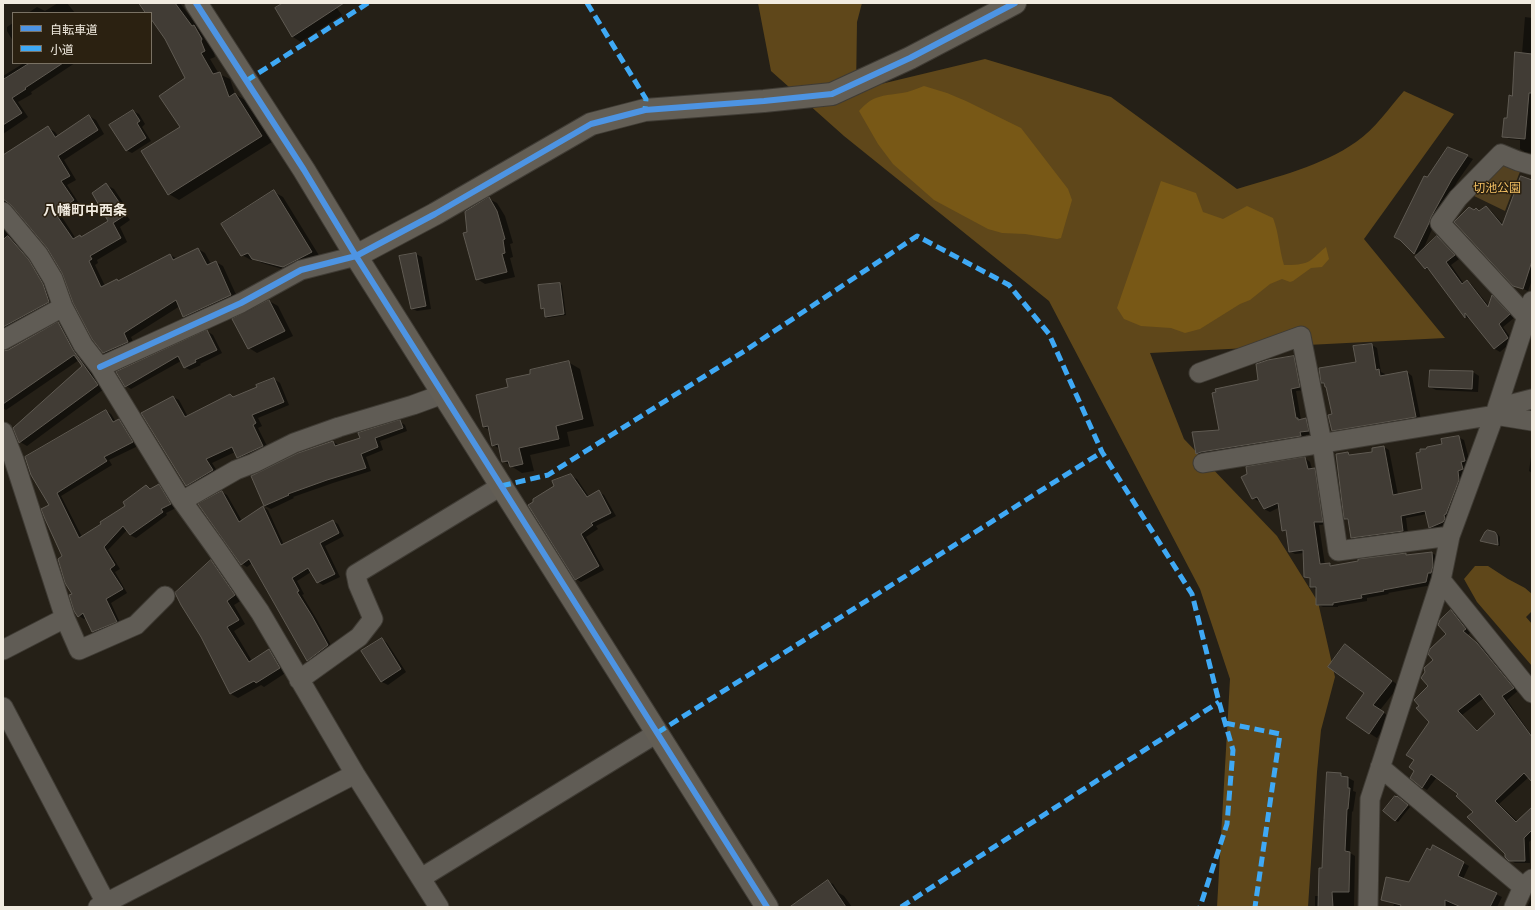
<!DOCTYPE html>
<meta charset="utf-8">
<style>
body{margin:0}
#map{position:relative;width:1535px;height:910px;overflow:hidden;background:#252017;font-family:Ubuntu,"Noto Sans JP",sans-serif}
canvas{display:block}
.frame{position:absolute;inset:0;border:4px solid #f1ebe0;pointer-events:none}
.legend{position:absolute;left:12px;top:12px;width:140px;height:52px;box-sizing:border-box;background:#2b2111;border:1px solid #7a7264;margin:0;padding:5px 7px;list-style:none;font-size:12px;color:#f1ebe0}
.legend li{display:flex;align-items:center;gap:8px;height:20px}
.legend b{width:20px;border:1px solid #7a7264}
</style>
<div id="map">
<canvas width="1535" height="910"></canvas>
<div class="frame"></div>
<ul class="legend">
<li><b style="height:5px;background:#4d94e3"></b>自転車道</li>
<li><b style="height:5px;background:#3fa9f5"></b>小道</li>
</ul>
</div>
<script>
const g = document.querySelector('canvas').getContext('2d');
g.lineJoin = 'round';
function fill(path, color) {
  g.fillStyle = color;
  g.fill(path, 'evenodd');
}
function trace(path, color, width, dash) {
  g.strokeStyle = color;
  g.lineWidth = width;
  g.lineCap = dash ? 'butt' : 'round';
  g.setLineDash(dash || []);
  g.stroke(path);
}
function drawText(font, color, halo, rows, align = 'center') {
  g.font = font + ' Ubuntu,"Noto Sans JP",sans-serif';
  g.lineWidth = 3;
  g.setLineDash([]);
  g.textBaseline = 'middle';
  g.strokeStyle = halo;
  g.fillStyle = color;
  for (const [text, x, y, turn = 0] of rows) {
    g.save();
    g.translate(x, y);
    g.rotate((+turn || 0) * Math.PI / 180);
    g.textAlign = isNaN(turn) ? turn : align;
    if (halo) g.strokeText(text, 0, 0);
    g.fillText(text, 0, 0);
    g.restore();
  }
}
const green = new Path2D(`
 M1507,163L1521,169L1505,211L1472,195L1491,169Z`);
const forest = new Path2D(`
 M758,3H862L857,22L856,90L985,59L1111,97L1237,189C1276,177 1322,166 1356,142C1375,129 1389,108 1404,91L1454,114L1364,239L1445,338L1150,353L1184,439L1277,536L1318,602L1335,677L1321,730L1317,772L1308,907H1217L1230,679L1200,589L1049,301L844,136L771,71Z
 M1475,566H1488L1508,579L1525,588L1532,594V611L1526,617L1532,624V666L1477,602L1464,579Z`);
const water = new Path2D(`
 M924,86L947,93L966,101L1021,128L1068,189L1072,200L1061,238L1057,239L1025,234L1002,233L988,229L934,200L893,164L878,144L859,111C873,95 882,96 902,93C909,92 916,89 924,86Z
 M1161,181L1196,193L1203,212L1223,219L1247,206L1273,218C1279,233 1279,249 1284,265C1293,265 1304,265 1311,260C1317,256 1320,251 1326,247L1329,259L1322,267L1311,268L1293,281L1290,282L1282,279L1270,284L1250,300L1240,304L1200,329L1185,333L1171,328L1141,326L1124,319L1117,308Z`);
const shadow = new Path2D(`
 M58,3H67L75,13H28L37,7L45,11Z
 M143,3H180L200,30L204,33L212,46L215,57L210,59L219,74L230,79L235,94L245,100L272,142L179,200L169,194L182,127L186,78L166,38L151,18V13H148Z
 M285,3H333L342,15L301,42L293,37L287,29L288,27Z
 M1525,17L1532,18V153L1525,152L1520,149V140L1509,139L1504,136L1522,54Z
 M13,23V41L7,31V27Z
 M24,63H75L31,92L32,94L18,102L28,117L3,134V76Z
 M133,111L139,114L145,124L142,127L151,141L132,153L126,150Z
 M89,116L96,120L104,134L64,160L76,180L67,185L80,205L62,217L76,239L82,237L109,221L106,185L114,189L128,210L124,212L130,220L120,227L127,242L97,260L98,263L95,265L105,286L117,280L119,281L170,255L178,259L198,249L205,253L211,264L216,262L223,266L238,299L190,321L183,317L180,306L131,337L135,346L111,357L104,353L93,338L63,273L48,248L13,205H9L3,207V156L48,128L55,132L58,136Z
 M1448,148L1473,159L1457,182L1436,220L1422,252L1437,238L1443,241L1459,259L1451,265L1464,284L1467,282L1472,285L1489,306L1492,297L1497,299L1514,318L1503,327L1513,341L1500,352L1495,349L1470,318V319L1466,317L1431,271L1425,268L1418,255L1414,253L1427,178Z
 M1532,181V280L1528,291L1514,285L1480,212L1486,208L1491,211L1504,225Z
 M274,192L283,197L320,257L292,272L262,263L254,259L251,260L242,255Z
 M489,199L497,203L505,216L513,243L510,244L513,257L510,258L515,277L485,284L477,279L468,233Z
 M3,226L36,265L56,306L3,336Z
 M416,254L422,257L431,309L417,311L411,308L400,257Z
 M560,284L562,285L566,315L548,318L546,317L545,310L542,308Z
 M269,301L278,306L293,336L257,353L249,348Z
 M58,323L65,327L104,389L27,446L20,442L83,366L79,360L6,410L3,408V352L8,351Z
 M207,331L213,335L222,353L200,364L201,365L190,370L184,367L181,361L131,389L126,386Z
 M1372,345L1377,348L1381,372L1385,374V376L1407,372L1412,376L1421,420L1338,433L1332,430L1333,415L1328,387L1322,383L1357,363Z
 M1294,357L1299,361L1305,390L1296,391L1301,420L1306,419L1311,423L1314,434L1306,435V439L1203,457L1197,454L1193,433L1220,430L1259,381Z
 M568,362L580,369L594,426L567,432L570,446L530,455L534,471L522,473L503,461L500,449L493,445L490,430L484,427L509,388L531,375Z
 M1431,371L1473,372L1479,376L1478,392L1436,390L1430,387Z
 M274,379L280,383L289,405L258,418L262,426L258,428L269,450L244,461L238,457L235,452L212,463L219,474L193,489L186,485L173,397L179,400L188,417L258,388Z
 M106,411L111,414L116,422L119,421L125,424L138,446L109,460L112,465L61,496L82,537L127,506L146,486L152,489L159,485L164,488L176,508L166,513L167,515L136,538L130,535L127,530L108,550L120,569L115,572L127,593L111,603L121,625L98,635L93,632L86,618L84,619L79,616L50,505L31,475Z
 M400,422L405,425L407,431L380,441L383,450L366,457L371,471L333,483L293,497L294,498L271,509L265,506L252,477L333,442L339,445L361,438Z
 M1458,437L1464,440L1470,463L1449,525L1435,530L1430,527L1427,514L1406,518L1408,534L1357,541L1352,538L1349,521L1345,519L1348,453L1353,456L1373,453L1384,447L1389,450L1398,495L1423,490L1443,445Z
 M1531,457H1532V473L1529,471Z
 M1305,458L1310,462L1312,469L1320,472L1328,524L1319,525L1325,565L1330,564L1334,567L1405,554L1408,556L1432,553L1437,556L1432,585L1388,593L1389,594L1367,598V601L1338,606V607H1323L1317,604V590L1311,586V580L1305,576L1304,553L1295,554L1290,551L1287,532L1283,530L1280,507L1270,512L1264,509L1260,501H1258L1253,498Z
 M571,476L577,479L589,497L599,492L604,495L616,516L596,526L598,529L586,537L604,570L581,582L576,579L555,487Z
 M222,492L227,495L242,521L263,507L268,510L284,545L333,521L338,524L344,536L325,546L340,577L323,585L318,582L311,572L297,581L304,594L302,595L317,620L333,649L313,663L307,660L252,563L247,567L242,564Z
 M1492,531L1498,534L1500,537V546L1481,541Z
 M211,562L219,566L242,600L234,605L245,624L234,631L252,661L269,651L277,655L287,672L264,687L261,685L238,698L231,694Z
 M1451,611L1456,614L1471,632L1468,635L1483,647L1518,691L1507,700L1532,736V781L1529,777L1499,804L1518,822L1532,809V839L1529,842L1530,863H1515L1510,860L1474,812L1459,793L1437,777L1427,790L1422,787L1416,771L1415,760L1431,721L1420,706L1429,686L1435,660L1448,634ZM1484,698L1496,714L1478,731L1462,715Z
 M382,639L387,643L406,672L388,685L382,682L363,652Z
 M1346,645L1353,650L1399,686L1380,710L1391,718L1377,738L1369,733L1365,693Z
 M1341,774L1354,781L1353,791L1356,792L1353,812L1352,811L1350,853L1355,856L1354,907H1315V896H1320Z
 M1400,799L1410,807L1398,822L1384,811Z
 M1434,847L1469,866L1463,879L1502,897L1497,907H1393L1394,904L1382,899L1409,883Z
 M828,882L833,884L839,893L844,896L852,907H794Z
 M1532,898V907H1527L1530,901Z`);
const building = new Path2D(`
 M139,3H175L192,26L194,25L202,39L201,41L205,51L201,53L213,74L220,72L229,97L235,93L262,136L168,195L141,151L180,127L159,96L185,78L165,39L151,19V13H146Z
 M283,3H344L292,37L275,8Z
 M1515,52L1532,54V93H1529L1525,139L1502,137L1504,118H1507L1509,95L1512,96Z
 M30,63H63L25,88L26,89L12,98L22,113L3,125V80Z
 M133,110L140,121L137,123L146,138L126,151L109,125Z
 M89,115L98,130L58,156L70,176L61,181L74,200L55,213L73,239L80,235L81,237L108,221L92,193L106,183L121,205L118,208L124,216L113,223L121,238L90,256L92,259L89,261L101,287L117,279L118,281L170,254L173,260L198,248L207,265L216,261L231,295L183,317L176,300L124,333L128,342L103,353L92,339L73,303L62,273L47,248L11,205L3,199V155L48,126L55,137Z
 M1448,147L1468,155L1452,179L1431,217L1429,223L1414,254L1400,240L1394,237L1424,176L1427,177Z
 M1521,176L1532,180V261L1523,289L1513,286L1454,222L1469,207L1474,210L1476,208L1479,211L1486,206L1502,225Z
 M274,190L312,252L283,267L252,259L248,253L241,256L221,224Z
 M489,197L497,211L505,239L503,240L505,253L502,254L507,272L476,280L463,233L467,232L465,212Z
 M8,236L29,260L43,284L49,302L3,327V240Z
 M1437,236L1455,255L1446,262L1462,284L1467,280L1488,307L1492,295L1510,314L1499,324L1508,338L1494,349L1465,313V318L1427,267L1425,269L1415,257Z
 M416,253L426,306L411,309L399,256Z
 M560,283L564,314L545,317L544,308L541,309L538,285Z
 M269,300L285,331L248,349L232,319Z
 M58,322L73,350L98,385L19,443L13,428L82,366L74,355L3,404V351L8,350Z
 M207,330L217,350L195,360L196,362L184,368L178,356L125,387L116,372Z
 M1372,344L1376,370L1379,369L1380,376L1407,371L1416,417L1332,431L1328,415L1332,414L1326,387H1325L1324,383H1321L1319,368L1356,362L1353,346Z
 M1294,356L1300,387L1291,389L1296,418H1298V420L1306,418L1309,431L1300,432L1301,436L1201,452L1196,454L1192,432L1219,430L1212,393L1216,392L1215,389L1258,380L1256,364L1268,360Z
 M569,361L583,419L556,426L559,439L519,448L523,464L510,467L508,461L502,462L498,444L492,446L488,426L483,427L476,395L508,387L506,379L530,374V370Z
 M1430,370L1473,371L1472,389L1429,387Z
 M274,378L284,402L252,415L256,423L253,425L263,446L237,458L232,447L206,459L213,470L186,486L141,413L173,396L185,417L230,394L233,397L257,387L256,385Z
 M106,410L113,422L119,419L133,442L104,457L107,461L57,493L79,538L101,524L100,522L125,506L123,502L146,485L150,489L159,484L171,504L161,509L163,512L130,535L123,526L104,547L115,565L110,569L123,589L106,599L117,622L92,632L83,613L78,617L74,611L69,595L72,594L65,583L58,559L62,556L45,519L41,509L49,505L31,475L25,457Z
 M400,420L403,428L375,438L378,447L361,454L366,468L327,480L288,494L289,495L264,506L251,476L298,453L333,441L335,446L360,438L358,433Z
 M1459,436L1465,461L1461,462L1463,469L1458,471L1459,480L1446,514L1444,515L1445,519L1443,522L1429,528L1425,511L1401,516L1403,531L1351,538L1348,519H1344L1336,454L1348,452L1349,455L1372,452V448L1384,446L1393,495L1422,489L1416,453L1420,452V449H1426L1427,447L1442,444L1441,439Z
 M1305,457L1308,469L1315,468L1323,522H1314L1320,564L1330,563V566L1358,561V559L1406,553V555L1432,552L1433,566L1431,573H1428L1426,582L1383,590L1384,591L1361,595L1362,598L1333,603V605H1316V587H1310V578L1304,577L1303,550L1289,552L1286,530L1282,531L1278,503L1264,509L1257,497L1252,499L1241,477L1247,474L1246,467Z
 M571,474L587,497L599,490L611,513L591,523L593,525L581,534L599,566L575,580L528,505L533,502V499L554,486L552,481Z
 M222,491L239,522L263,506L281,545L333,520L339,533L320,543L335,574L317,583L308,568L292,578L299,591L297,592L312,616L328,645L307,661L249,559L241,565L198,504Z
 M1488,530L1495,532L1497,535L1498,545L1480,541L1485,532Z
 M211,560L235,595L227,601L239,620L227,627L249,662L269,649L280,668L256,683L254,681L230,694L201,637L181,605L175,593Z
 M1451,610L1466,629L1463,631L1477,643L1514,688L1502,696L1532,737V782L1524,773L1495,801L1516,822L1532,807V830L1524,838L1525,861H1509L1505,857V854L1467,817L1473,812L1456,796L1458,794L1431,774L1422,788L1410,778L1414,771L1409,767L1414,760L1406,755L1429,722L1416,708L1419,706L1414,700L1428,686L1421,678L1425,672L1424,668L1433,660L1428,654L1430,649L1446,634L1438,625L1440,620ZM1480,694L1495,714L1477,731L1458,711Z
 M382,638L401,669L381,682L361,651Z
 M1345,644L1392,681L1373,705L1384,712L1369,734L1346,718L1364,693L1328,667Z
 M1327,772L1341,773V776L1348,777V788H1350L1348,809H1347L1345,851L1350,852L1349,892H1332L1333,907H1318L1319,868H1322L1324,820Z
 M1395,796L1396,797L1397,796L1408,805L1395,821L1383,811Z
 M1433,845L1464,862L1458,876L1497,893L1490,907H1461L1445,900V907H1400L1401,905L1381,900L1386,877L1409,882L1427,848L1430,850Z
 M828,880L846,907H790Z`);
const street = new Path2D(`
 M3,212L38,254L53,279L63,307L83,345L100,367L180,498L216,548L260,612L355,774L439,907
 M1527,317L1440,223L1458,198L1501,154L1518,161L1532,165
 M3,340L63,307
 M100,367L241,303L301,270L356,256
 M1199,373L1301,336L1322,443L1338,551L1450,536
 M1497,408L1532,399
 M3,432L14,460L65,618L3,650
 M1203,463L1495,415L1532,421
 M182,501L236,470L254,463L294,443L339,427L413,405L443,394
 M1441,580L1532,693
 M65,618L79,650L136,625L165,596
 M299,680L359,637L373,619L358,584L356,574L501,486
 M3,707L108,907
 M1380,767L1523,887
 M421,878L657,733
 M98,907L355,774
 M1368,907L1370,799L1441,580L1450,536L1497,408L1532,301
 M1514,907L1523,887L1532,879`);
const secondary = new Path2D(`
 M196,3L304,170L356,256L767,907
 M356,256L435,214L591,124L645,110L764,101L832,94L910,58L1015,3`);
const quiet = new Path2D(`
 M587,3L646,99L645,110
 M246,81L368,3
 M501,486L548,475L746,350L917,236L1009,285L1049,334L1102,452L1192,594L1219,702L1233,750L1227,824L1200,907
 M1225,723L1280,734L1255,907
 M657,733L1102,452
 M901,907L1219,702`);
const cycleway = new Path2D(`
 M196,3L304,170L356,256L767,907
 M100,367L241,303L301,270L356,256L435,214L591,124L645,110L764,101L832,94L910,58L1015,3`);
const parkNames = [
 ["切池公園",1497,188]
];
const quarterNames = [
 ["八幡町中西条",85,210]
];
fill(green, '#534121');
fill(forest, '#5f471a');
fill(water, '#785816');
fill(shadow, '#0007');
fill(building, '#413c35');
trace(building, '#5f5a52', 1);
trace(street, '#3f3b34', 21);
trace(secondary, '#3f3b34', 24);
trace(street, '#605c55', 19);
trace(secondary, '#635e55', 22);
trace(quiet, '#3fa9f5', 5, [10, 5]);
trace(cycleway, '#4d94e3', 6);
drawText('12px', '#f2bf62', '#2b2111', parkNames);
drawText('bold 14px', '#f1ebe0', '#2b2111', quarterNames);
</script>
